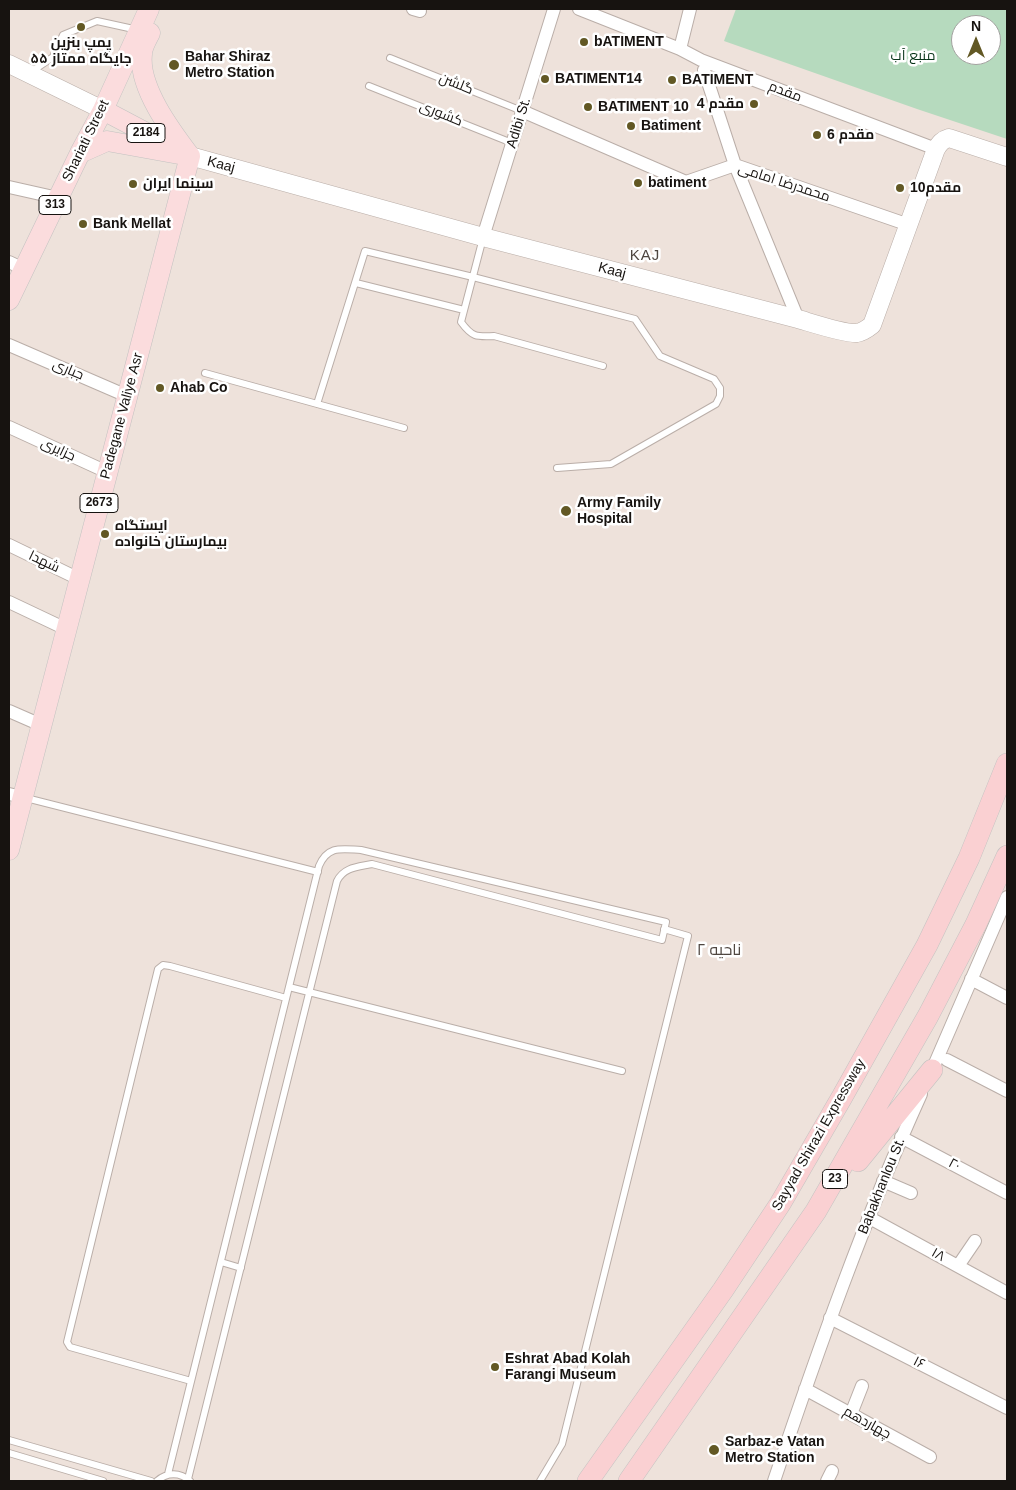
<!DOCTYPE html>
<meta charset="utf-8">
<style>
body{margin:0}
#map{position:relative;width:1016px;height:1490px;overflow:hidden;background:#eee2db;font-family:Arial,sans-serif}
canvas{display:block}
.frame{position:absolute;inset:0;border:10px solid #171310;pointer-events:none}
.north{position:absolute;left:951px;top:15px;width:50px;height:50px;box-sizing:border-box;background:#fff;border:1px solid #a2a19f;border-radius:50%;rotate:0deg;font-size:14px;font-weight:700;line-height:20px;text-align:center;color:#171310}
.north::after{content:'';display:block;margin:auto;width:18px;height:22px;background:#625824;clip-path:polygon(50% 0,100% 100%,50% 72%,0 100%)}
</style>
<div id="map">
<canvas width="1016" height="1490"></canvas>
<div class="frame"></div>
<div class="north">N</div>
</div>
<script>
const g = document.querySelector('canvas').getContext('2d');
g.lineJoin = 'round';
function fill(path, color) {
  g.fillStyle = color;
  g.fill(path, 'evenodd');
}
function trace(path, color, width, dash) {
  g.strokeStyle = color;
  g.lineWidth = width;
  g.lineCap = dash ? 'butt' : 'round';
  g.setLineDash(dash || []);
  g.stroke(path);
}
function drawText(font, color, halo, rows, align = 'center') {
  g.font = font + ' Arial,Cairo,sans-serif';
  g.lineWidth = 5;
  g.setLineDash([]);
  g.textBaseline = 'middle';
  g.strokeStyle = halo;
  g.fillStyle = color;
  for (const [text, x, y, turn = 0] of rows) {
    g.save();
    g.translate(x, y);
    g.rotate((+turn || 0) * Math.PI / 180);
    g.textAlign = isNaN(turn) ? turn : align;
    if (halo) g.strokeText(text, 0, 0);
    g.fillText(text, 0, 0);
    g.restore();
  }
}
const green = new Path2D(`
 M736,9H1007V139L917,109L724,41ZM961,25H991V55H961Z`);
const service = new Path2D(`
 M390,58L522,111
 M31,72L53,57L63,35L97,21L138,30
 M369,86L512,143
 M483,238L461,322C472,337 476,337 494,336L603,366
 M356,283L464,310
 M205,373L404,428
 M317,404L365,251L473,277L635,319L660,356L714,379L720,388V396L716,404L611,464L557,468
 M26,798L318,872
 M289,987L622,1071
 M221,1262L241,1268
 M191,1381L70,1347L67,1342L158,969L163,965L170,966L286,998
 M9,1440L151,1481
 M9,1453L103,1481
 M168,1474L319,866C328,845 342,849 361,850L666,922L662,940L372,864C358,867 344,867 337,881L188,1479
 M157,1481C167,1472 180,1472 190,1481
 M540,1481L562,1444L688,936L664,929`);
const minor = new Path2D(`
 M413,9L420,11
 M579,9L680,49L701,60L936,149
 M680,49L690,9
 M704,70L735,165L798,319
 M522,111L686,182L735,165L909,225
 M9,187L58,198
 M483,237L554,9
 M9,262L24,269
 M9,345L127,396
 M9,427L107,472
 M9,545L79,579
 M9,602L66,629
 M9,711L41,725
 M9,794L22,797
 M971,979L1007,998
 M947,1060L1007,1091
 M930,1075L1007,897
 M901,1137L1007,1193
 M883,1181L911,1193
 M868,1217L1007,1293
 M958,1266L975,1241
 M830,1318L1007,1408
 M805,1389L930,1457
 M851,1414L862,1386
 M774,1481C818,1350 864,1220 921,1094
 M827,1481L832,1471`);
const secondary = new Path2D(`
 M9,64L103,110
 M190,156L483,237L798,319C812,323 845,334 857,333C863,332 867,329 872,325L936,149C940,143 942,140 949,138L1007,157`);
const primary = new Path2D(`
 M150,33C147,39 142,47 142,54C138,87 171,131 190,156
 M103,110L175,148
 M80,153L107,141L190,156
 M9,300L80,153L103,110L149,9
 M9,850L190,156`);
const trunk = new Path2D(`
 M858,1161L932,1070
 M588,1481L723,1290L780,1204L842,1097L927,945L969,858L1007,764
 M629,1481L816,1211L928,1016L976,924L1007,856`);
const markers = [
 [81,27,5,"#625824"],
 [584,42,5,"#625824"],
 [174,65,6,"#625824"],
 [545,79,5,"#625824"],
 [672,80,5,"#625824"],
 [754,104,5,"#625824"],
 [588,107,5,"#625824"],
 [631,126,5,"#625824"],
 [817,135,5,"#625824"],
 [638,183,5,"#625824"],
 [133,184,5,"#625824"],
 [900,188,5,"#625824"],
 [83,224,5,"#625824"],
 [160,388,5,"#625824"],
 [566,511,6,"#625824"],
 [105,534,5,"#625824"],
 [495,1367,5,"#625824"],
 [714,1450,6,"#625824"]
];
const shields = [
 [146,133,38],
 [55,205,32],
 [99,503,38],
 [835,1179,25]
];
const shieldNames = [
 ["2184",146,133],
 ["313",55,205],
 ["2673",99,503],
 ["23",835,1179]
];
const poiNames = [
 ["bATIMENT",594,42],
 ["پمپ بنزین",81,43,"center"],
 ["جایگاه ممتاز ۵۵",81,59,"center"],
 ["Bahar Shiraz",185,57],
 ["Metro Station",185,73],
 ["BATIMENT14",555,79],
 ["BATIMENT",682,80],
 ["4 مقدم",744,104,"right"],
 ["BATIMENT 10",598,107],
 ["Batiment",641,126],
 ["6 مقدم",827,135],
 ["batiment",648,183],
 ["سینما ایران",143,184],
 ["10مقدم",910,188],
 ["Bank Mellat",93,224],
 ["Ahab Co",170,388],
 ["Army Family",577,503],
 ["Hospital",577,519],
 ["ایستگاه",115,526],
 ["بیمارستان خانواده",115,542],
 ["Eshrat Abad Kolah",505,1359],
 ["Farangi Museum",505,1375],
 ["Sarbaz-e Vatan",725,1442],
 ["Metro Station",725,1458]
];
const parkNames = [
 ["منبع آب",913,56]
];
const streetNames = [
 ["گلشن",456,84,22],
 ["مقدم",785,92,21],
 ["کشوری",441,114,22],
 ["Adibi St.",519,123,-73],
 ["Shariati Street",86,141,-64],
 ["Kaaj",221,165,15],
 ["محمدرضا امامی",784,183,18],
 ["Kaaj",612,271,15],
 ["جباری",68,370,23],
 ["Padegane Valiye Asr",122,416,-75],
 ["جزایری",58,450,25],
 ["شهدا",44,562,25],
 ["Sayyad Shirazi Expressway",819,1135,-60],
 ["۲۰",954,1165,28],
 ["Babakhanlou St.",882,1186,-68],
 ["۱۸",938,1255,29],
 ["۱۶",919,1363,27],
 ["چهاردهم",867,1423,29]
];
const neighbourhoodNames = [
 ["KAJ",645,256]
];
const quarterNames = [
 ["ناحیه ۲",719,951]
];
fill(green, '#b6dabe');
trace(service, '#baaea8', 8);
trace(minor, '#baaea8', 14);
trace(secondary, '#baaea8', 19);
trace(primary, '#c3c2c1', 21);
trace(trunk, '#c3c2c1', 22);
trace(service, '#fff', 6);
trace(minor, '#fff', 12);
trace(secondary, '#fff', 18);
trace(primary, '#fbdcdd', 20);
trace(trunk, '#fad0d2', 21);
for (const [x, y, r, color] of markers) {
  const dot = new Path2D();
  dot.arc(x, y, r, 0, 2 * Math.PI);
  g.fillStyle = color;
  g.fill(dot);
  trace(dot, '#fff', 2);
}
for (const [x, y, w] of shields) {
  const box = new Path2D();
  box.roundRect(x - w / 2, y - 9.5, w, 19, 4);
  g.fillStyle = '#fff';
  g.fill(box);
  trace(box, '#171310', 1);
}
drawText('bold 12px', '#171310', null, shieldNames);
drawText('bold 14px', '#171310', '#fff', poiNames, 'left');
drawText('14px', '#083419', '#fff', parkNames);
drawText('14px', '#171310', '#fff', streetNames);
g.letterSpacing = '1px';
drawText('15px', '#4f4640', '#fff', neighbourhoodNames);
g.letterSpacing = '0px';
drawText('16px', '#4f4640', '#fff', quarterNames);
</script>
